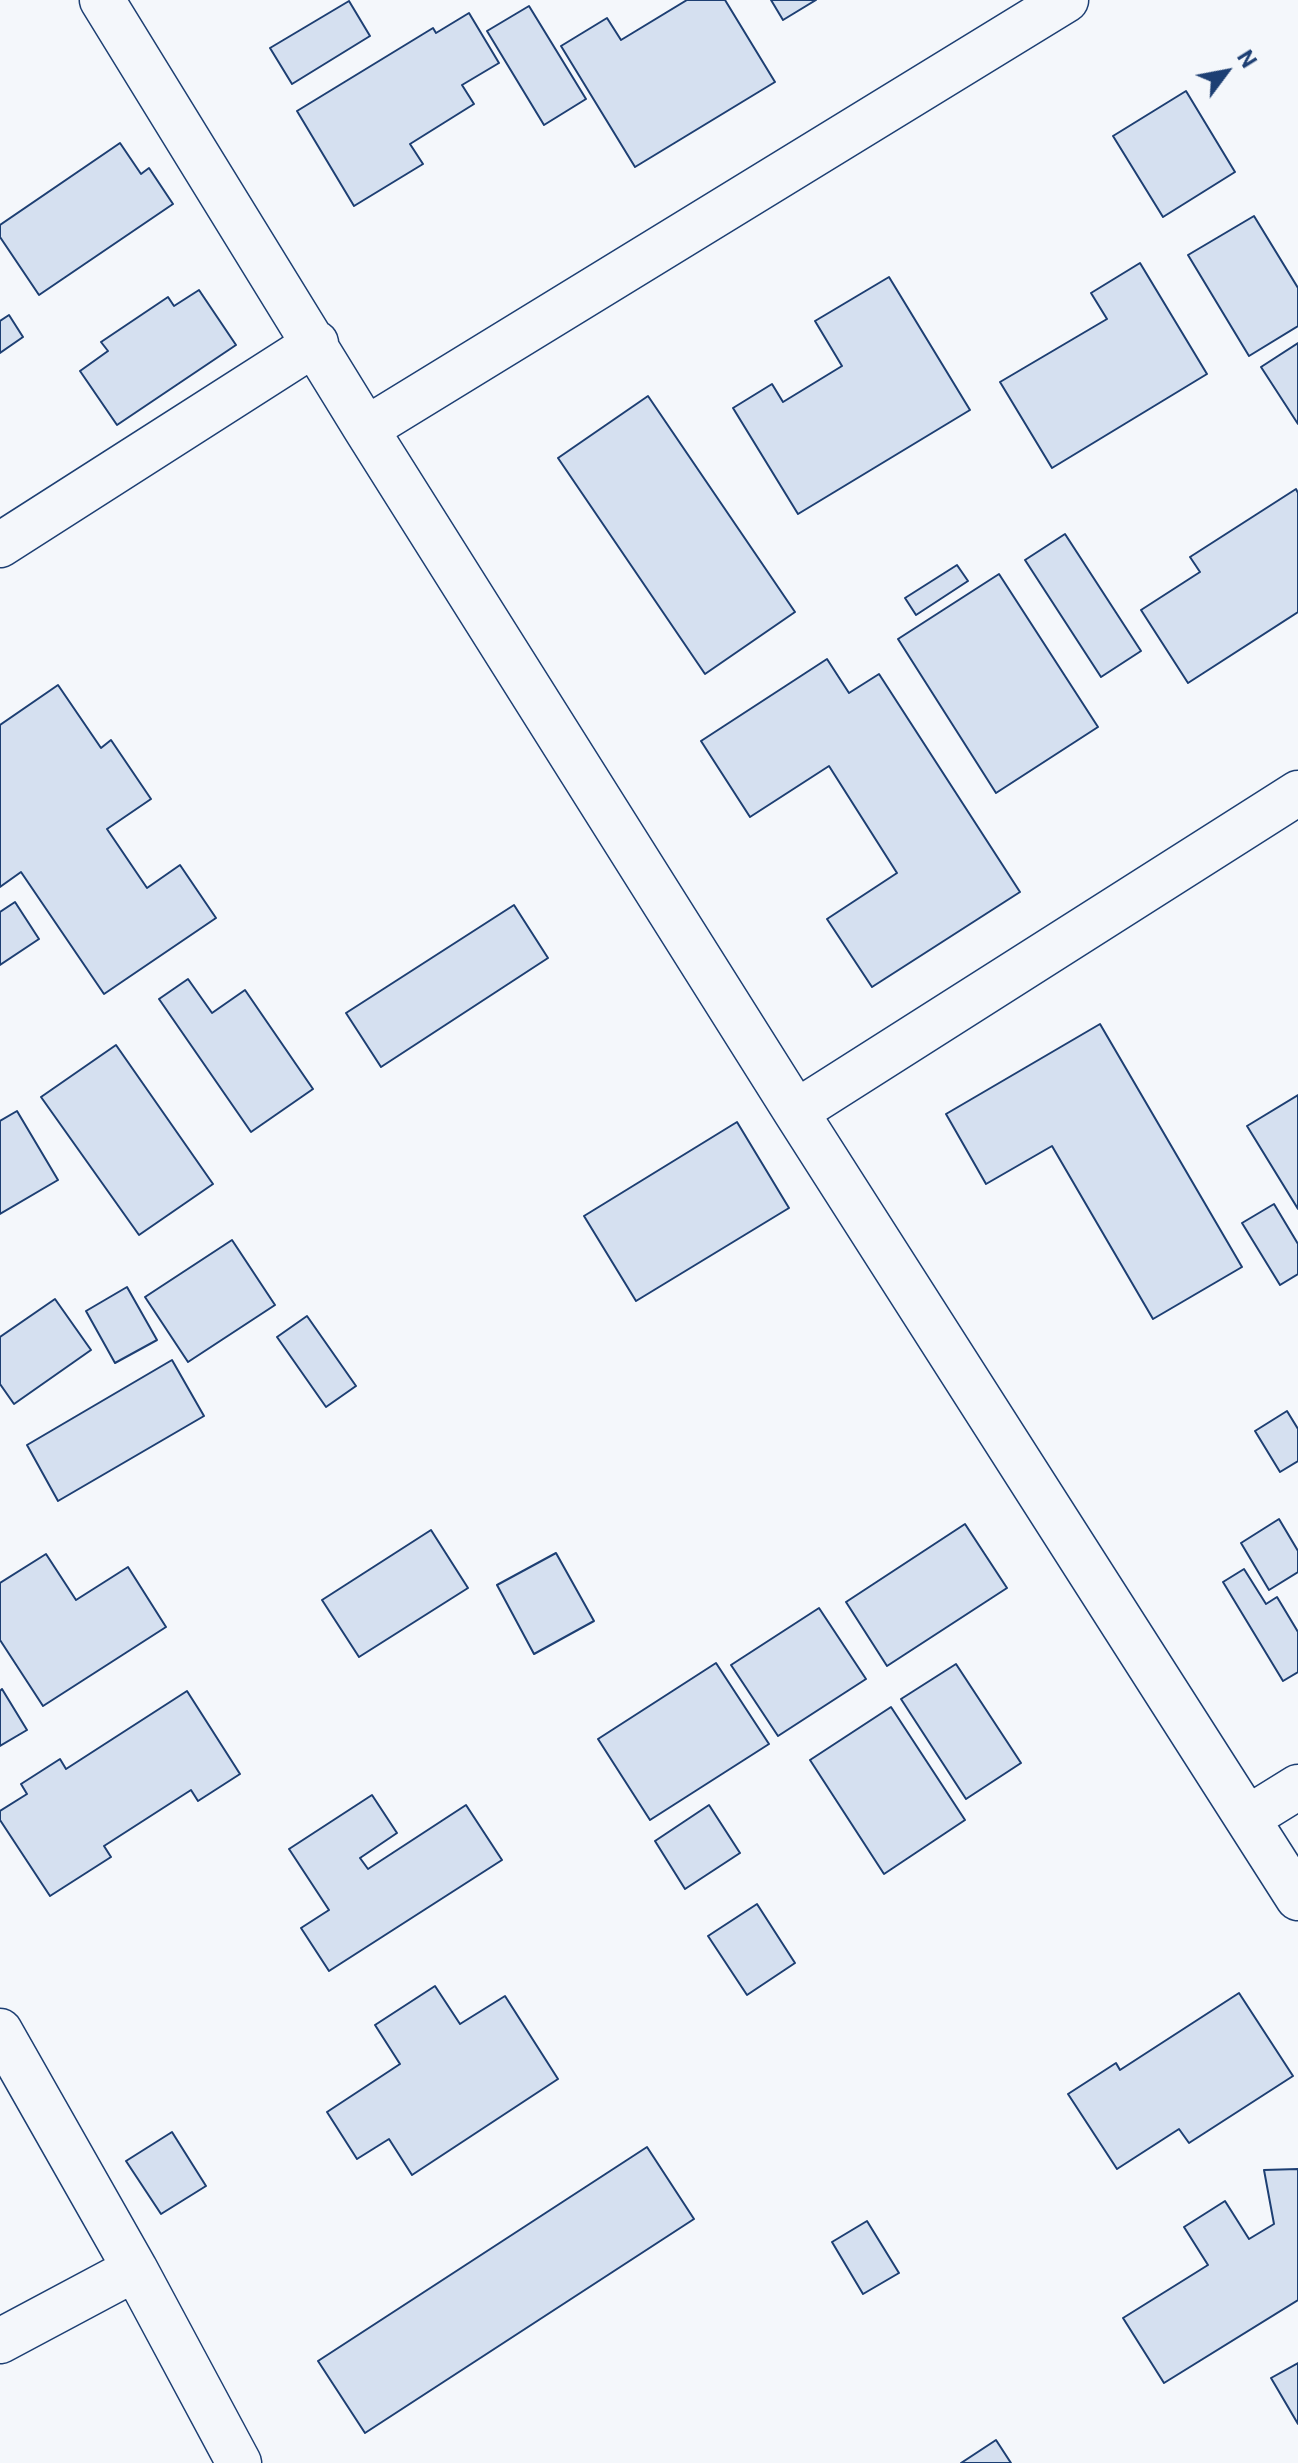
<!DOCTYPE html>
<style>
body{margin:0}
#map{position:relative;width:1298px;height:2463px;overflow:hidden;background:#f4f7fb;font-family:Roboto,sans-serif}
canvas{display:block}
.north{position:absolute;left:1186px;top:32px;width:80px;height:80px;-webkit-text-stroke:6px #f4f7fb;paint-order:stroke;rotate:58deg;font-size:22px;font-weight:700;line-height:32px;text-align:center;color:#1d3f73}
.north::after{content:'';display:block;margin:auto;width:28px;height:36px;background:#1d3f73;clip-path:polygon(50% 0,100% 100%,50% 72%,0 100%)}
</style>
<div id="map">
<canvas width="1298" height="2463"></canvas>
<div class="north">N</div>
</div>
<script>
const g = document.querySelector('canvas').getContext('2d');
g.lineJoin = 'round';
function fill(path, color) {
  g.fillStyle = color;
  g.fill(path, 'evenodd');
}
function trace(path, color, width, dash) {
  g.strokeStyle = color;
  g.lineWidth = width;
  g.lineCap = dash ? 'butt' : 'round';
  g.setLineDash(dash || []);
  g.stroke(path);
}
const building = new Path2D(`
 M687,0H725L775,82L635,167L561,46L607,18L621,40Z
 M771,0H816L783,20Z
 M349,1L370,36L292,84L270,48Z
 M529,6L586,99L544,125L487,31Z
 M469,13L499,63L462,85L474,104L410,144L423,164L354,206L297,111L433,28L436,33Z
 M1186,91L1235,172L1163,217L1113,136Z
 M120,143L141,174L149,168L173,204L39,295L0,237V225Z
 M1254,216L1298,288V326L1249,356L1188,255Z
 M1140,263L1207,374L1052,468L1000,382L1107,319L1091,293Z
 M889,277L970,410L798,514L733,408L772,384L783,402L842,366L815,321Z
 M199,290L236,345L117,425L80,371L108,351L101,342L168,297L174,306Z
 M9,315L23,337L0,353V321Z
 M1298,343V424L1261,367Z
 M648,396L795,612L705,674L558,458Z
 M1296,489L1298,493V612L1188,683L1141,610L1200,572L1190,557Z
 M1065,534L1141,651L1101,677L1025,560Z
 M957,565L968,581L916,615L905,598Z
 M999,574L1098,727L996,793L898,639Z
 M827,659L849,693L879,674L1020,892L872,987L827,919L897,873L829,766L750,817L701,741Z
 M58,685L101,748L111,740L151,799L107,829L147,888L180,865L216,918L104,994L21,872L0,887V725Z
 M15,902L39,939L0,965V912Z
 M514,905L548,958L381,1067L346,1013Z
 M188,979L212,1013L245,990L313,1089L251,1132L159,999Z
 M1100,1024L1242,1267L1153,1319L1052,1146L986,1184L946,1114Z
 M116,1045L213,1184L139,1235L41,1097Z
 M1298,1095V1209L1247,1126Z
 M17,1111L58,1180L0,1214V1121Z
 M737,1122L789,1208L636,1301L584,1216Z
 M1274,1204L1298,1244V1274L1280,1285L1242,1223Z
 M232,1240L275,1305L188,1362L145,1297Z
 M127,1287L157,1340L115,1363L86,1311Z
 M55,1299L91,1350L14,1404L0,1384V1337Z
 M307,1316L356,1386L326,1407L277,1337Z
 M172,1360L204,1416L58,1501L27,1445Z
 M1287,1411L1298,1429V1461L1280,1472L1255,1431Z
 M1279,1519L1298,1551V1572L1269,1590L1241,1543Z
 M965,1524L1007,1588L887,1666L846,1602Z
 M431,1530L468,1588L359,1657L322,1600Z
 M556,1553L594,1621L534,1654L497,1585Z
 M46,1554L76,1600L128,1567L166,1627L43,1706L0,1640V1583Z
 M1244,1569L1266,1604L1277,1597L1298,1632V1672L1283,1681L1223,1582Z
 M819,1608L866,1679L778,1736L731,1665Z
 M716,1663L769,1744L650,1820L598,1739Z
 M956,1664L1021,1763L966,1799L901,1699Z
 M2,1689L27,1730L0,1746V1691Z
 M187,1691L240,1774L198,1801L191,1790L104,1846L111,1857L50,1896L0,1820V1811L27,1794L21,1784L60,1759L66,1769Z
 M891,1707L965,1820L884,1874L810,1760Z
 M372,1795L397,1833L360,1858L368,1869L466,1805L502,1860L329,1971L301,1928L329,1910L289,1849Z
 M709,1805L740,1853L685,1889L655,1841Z
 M757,1904L795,1963L747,1995L708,1936Z
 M435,1986L460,2024L505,1996L558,2079L412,2175L389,2139L357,2159L327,2112L400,2064L375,2025Z
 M1239,1993L1293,2076L1189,2143L1179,2129L1117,2169L1068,2094L1116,2063L1120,2070Z
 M172,2132L206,2186L161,2214L126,2161Z
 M647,2147L694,2219L365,2433L318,2361Z
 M1298,2169V2300L1164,2383L1123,2318L1208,2265L1184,2227L1225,2201L1249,2239L1274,2224L1264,2170Z
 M867,2221L899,2273L863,2294L832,2242Z
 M1298,2363V2424L1271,2378Z
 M996,2440L1011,2463H961Z`);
const minor = new Path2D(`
 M102,0L366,429L796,1112L1298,1898
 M366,429L1066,0
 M0,545L316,343
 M796,1112L1298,793
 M1248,1818L1298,1787
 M0,2031L135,2269L239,2463
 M0,2341L135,2269`);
fill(building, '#d5e0f0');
trace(building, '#1d3f73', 2);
trace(minor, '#1d3f73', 47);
trace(minor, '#f4f7fb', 44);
</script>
